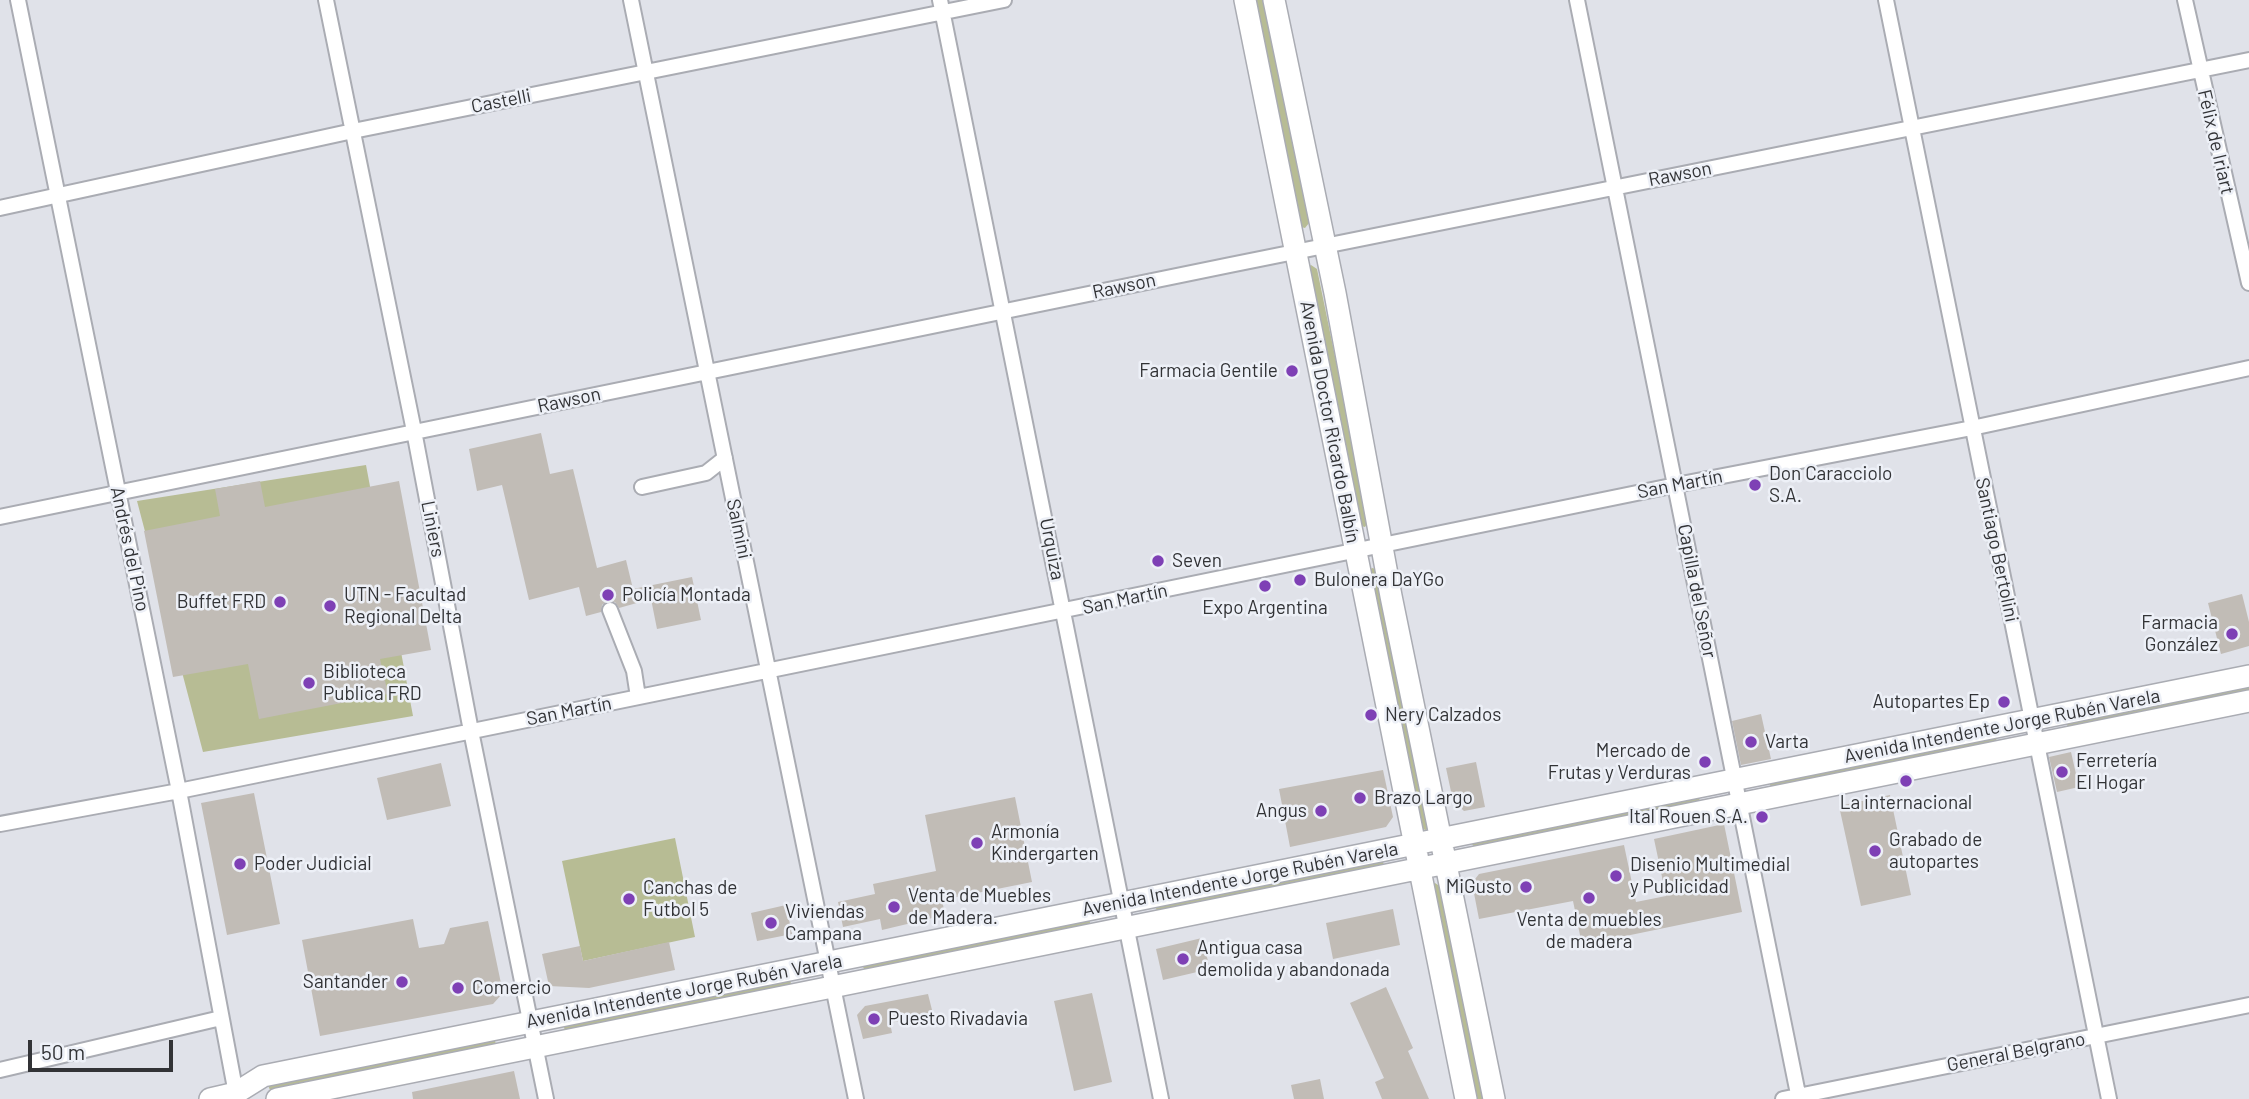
<!DOCTYPE html>
<meta charset="utf-8">
<style>
body{margin:0}
#map{position:relative;width:2249px;height:1099px;overflow:hidden;background:#e0e2e9;font-family:Barlow,sans-serif}
canvas{display:block}
.scale{position:absolute;left:28px;top:1040px;width:145px;height:32px;box-sizing:border-box;border:4px solid #323336;border-top:0;padding-left:9px;font-size:21px;line-height:24px;white-space:nowrap;color:#323336;-webkit-text-stroke:5px #edf0f7;paint-order:stroke}
</style>
<div id="map">
<canvas width="2249" height="1099"></canvas>
<div class="scale">50 m</div>
</div>
<script>
const g = document.querySelector('canvas').getContext('2d');
g.lineJoin = 'round';
function fill(path, color) {
  g.fillStyle = color;
  g.fill(path, 'evenodd');
}
function trace(path, color, width, dash) {
  g.strokeStyle = color;
  g.lineWidth = width;
  g.lineCap = dash ? 'butt' : 'round';
  g.setLineDash(dash || []);
  g.stroke(path);
}
function drawText(font, color, halo, rows, align = 'center') {
  g.font = font + ' Barlow,sans-serif';
  g.lineWidth = 5;
  g.setLineDash([]);
  g.textBaseline = 'middle';
  g.strokeStyle = halo;
  g.fillStyle = color;
  for (const [text, x, y, turn = 0] of rows) {
    g.save();
    g.translate(x, y);
    g.rotate((+turn || 0) * Math.PI / 180);
    g.textAlign = isNaN(turn) ? turn : align;
    if (halo) g.strokeText(text, 0, 0);
    g.fillText(text, 0, 0);
    g.restore();
  }
}
const green = new Path2D(`
 M1253,0H1263L1309,223L1305,228L1301,227Z
 M1311,265L1317,269L1369,521L1365,527L1361,526L1308,267Z
 M366,465L413,716L203,752L137,501Z
 M1372,568L1376,569L1429,828L1426,830L1422,829L1369,571Z
 M2249,684V695L2069,728L2067,725V721Z
 M1996,737L1997,743L1772,788L1770,785V781Z
 M1699,796L1700,803L1475,848L1472,844L1473,841Z
 M675,838L695,937L583,961L562,861Z
 M1383,861L1384,867L1159,912L1156,909L1157,905Z
 M1435,883L1441,887L1484,1099H1474L1432,885Z
 M1089,919L1091,926L865,970L863,967L864,964Z
 M790,980L792,987L566,1031L564,1028L565,1024Z
 M495,1040L496,1046L271,1091L269,1088V1084Z`);
const building = new Path2D(`
 M541,433L550,474L573,469L597,568L626,560L633,589L692,577L701,620L657,629L651,599L619,608L615,602L607,601L602,605L601,612L586,616L579,587L529,600L502,485L477,491L469,449Z
 M260,481L265,507L399,481L431,650L380,659L388,694L259,719L248,664L173,677L144,531L220,516L215,489Z
 M2242,594L2249,622V646L2221,654L2208,603Z
 M1761,714L1771,759L1741,765L1732,721Z
 M2071,752L2079,787L2057,792L2049,757Z
 M1476,762L1485,807L1464,811L1453,801L1446,768Z
 M441,763L451,806L387,820L377,778Z
 M1383,770L1393,817L1386,827L1290,847L1279,789Z
 M254,793L280,924L227,935L201,803Z
 M1890,795L1911,895L1861,906L1839,806Z
 M1015,797L1032,882L942,900L945,915L882,930L880,919L843,927L838,902L875,894L873,884L936,871L925,815Z
 M1724,824L1742,912L1582,945L1573,901L1479,919L1472,883L1479,874L1624,845L1636,902L1666,896L1654,839Z
 M786,905L792,934L757,941L751,913Z
 M1393,909L1400,945L1333,959L1326,923Z
 M413,919L419,948L444,944L450,928L488,921L503,993L493,1004L320,1036L302,940Z
 M1202,938L1210,969L1163,980L1156,949Z
 M669,942L675,970L589,988L549,986L542,954L580,946L583,961Z
 M1386,987L1413,1048L1408,1051L1429,1099H1382L1375,1082L1384,1078L1350,1003Z
 M1092,993L1112,1082L1074,1091L1054,1001Z
 M928,994L933,1014L890,1023L892,1033L863,1039L857,1015L865,1006Z
 M514,1071L520,1099H413L412,1092Z
 M1320,1079L1324,1099H1294L1291,1085Z`);
const street = new Path2D(`
 M18,0L179,791L237,1099
 M326,0L414,431L471,731L546,1099
 M631,0L856,1099
 M940,0L1161,1099
 M1577,0L1799,1099
 M1886,0L2109,1099
 M2185,0L2249,283
 M0,208L353,131L1004,0
 M642,487L706,473L725,458
 M0,517L1230,265L2249,60
 M610,610L634,671L638,697
 M0,824L179,791L1676,485L1972,428L2249,368
 M0,1070L221,1018
 M1783,1099L2249,1005`);
const secondary = new Path2D(`
 M1245,0L1466,1099
 M1274,0L1335,293L1391,596L1494,1099
 M210,1099L236,1093L263,1076L2249,676
 M277,1099L2249,701`);
const markers = [
 [1292,371,7,"#7e40b5"],
 [1755,485,7,"#7e40b5"],
 [1158,561,7,"#7e40b5"],
 [1300,580,7,"#7e40b5"],
 [1265,586,7,"#7e40b5"],
 [608,595,7,"#7e40b5"],
 [280,602,7,"#7e40b5"],
 [330,606,7,"#7e40b5"],
 [2232,634,7,"#7e40b5"],
 [309,683,7,"#7e40b5"],
 [2004,702,7,"#7e40b5"],
 [1371,715,7,"#7e40b5"],
 [1751,742,7,"#7e40b5"],
 [1705,762,7,"#7e40b5"],
 [2062,772,7,"#7e40b5"],
 [1906,781,7,"#7e40b5"],
 [1360,798,7,"#7e40b5"],
 [1321,811,7,"#7e40b5"],
 [1762,817,7,"#7e40b5"],
 [977,843,7,"#7e40b5"],
 [1875,851,7,"#7e40b5"],
 [240,864,7,"#7e40b5"],
 [1616,876,7,"#7e40b5"],
 [1526,887,7,"#7e40b5"],
 [1589,898,7,"#7e40b5"],
 [629,899,7,"#7e40b5"],
 [894,907,7,"#7e40b5"],
 [771,923,7,"#7e40b5"],
 [1183,959,7,"#7e40b5"],
 [402,982,7,"#7e40b5"],
 [458,988,7,"#7e40b5"],
 [874,1019,7,"#7e40b5"]
];
const streetNames = [
 ["Castelli",501,101,-11],
 ["Félix de Iriart",2216,142,77],
 ["Rawson",1680,174,-11],
 ["Rawson",1124,286,-12],
 ["Rawson",569,400,-12],
 ["Avenida Doctor Ricardo Balbín",1330,422,79],
 ["San Martín",1680,484,-11],
 ["Liniers",433,529,79],
 ["Salmini",739,529,78],
 ["Andrés del Pino",130,549,78],
 ["Urquiza",1052,549,79],
 ["Santiago Bertolini",1997,550,78],
 ["Capilla del Señor",1697,591,79],
 ["San Martín",1125,599,-12],
 ["San Martín",569,711,-11],
 ["Avenida Intendente Jorge Rubén Varela",2002,726,-11],
 ["Avenida Intendente Jorge Rubén Varela",1240,879,-11],
 ["Avenida Intendente Jorge Rubén Varela",684,991,-11],
 ["General Belgrano",2016,1052,-11]
];
const poiNames = [
 ["Farmacia Gentile",1278,371,"right"],
 ["Don Caracciolo",1769,474],
 ["S.A.",1769,496],
 ["Seven",1172,561],
 ["Bulonera DaYGo",1314,580],
 ["UTN - Facultad",344,595],
 ["Regional Delta",344,617],
 ["Policía Montada",622,595],
 ["Buffet FRD",266,602,"right"],
 ["Expo Argentina",1265,608,"center"],
 ["Farmacia",2218,623,"right"],
 ["González",2218,645,"right"],
 ["Biblioteca",323,672],
 ["Publica FRD",323,694],
 ["Autopartes Ep",1990,702,"right"],
 ["Nery Calzados",1385,715],
 ["Varta",1765,742],
 ["Mercado de",1691,751,"right"],
 ["Frutas y Verduras",1691,773,"right"],
 ["Ferretería",2076,761],
 ["El Hogar",2076,783],
 ["Brazo Largo",1374,798],
 ["La internacional",1906,803,"center"],
 ["Angus",1307,811,"right"],
 ["Ital Rouen S.A.",1748,817,"right"],
 ["Armonía",991,832],
 ["Kindergarten",991,854],
 ["Grabado de",1889,840],
 ["autopartes",1889,862],
 ["Poder Judicial",254,864],
 ["Disenio Multimedial",1630,865],
 ["y Publicidad",1630,887],
 ["MiGusto",1512,887,"right"],
 ["Canchas de",643,888],
 ["Futbol 5",643,910],
 ["Venta de Muebles",908,896],
 ["de Madera.",908,918],
 ["Viviendas",785,912],
 ["Campana",785,934],
 ["Venta de muebles",1589,920,"center"],
 ["de madera",1589,942,"center"],
 ["Antigua casa",1197,948],
 ["demolida y abandonada",1197,970],
 ["Santander",388,982,"right"],
 ["Comercio",472,988],
 ["Puesto Rivadavia",888,1019]
];
fill(green, '#b7bc94');
fill(building, '#c1bcb6');
trace(street, '#aaacb3', 18);
trace(secondary, '#aaacb3', 24);
trace(street, '#fff', 14);
trace(secondary, '#fff', 21);
for (const [x, y, r, color] of markers) {
  const dot = new Path2D();
  dot.arc(x, y, r, 0, 2 * Math.PI);
  g.fillStyle = color;
  g.fill(dot);
  trace(dot, '#edf0f7', 2.5);
}
drawText('19px', '#323336', '#edf0f7', streetNames);
drawText('19px', '#323336', '#edf0f7', poiNames, 'left');
</script>
